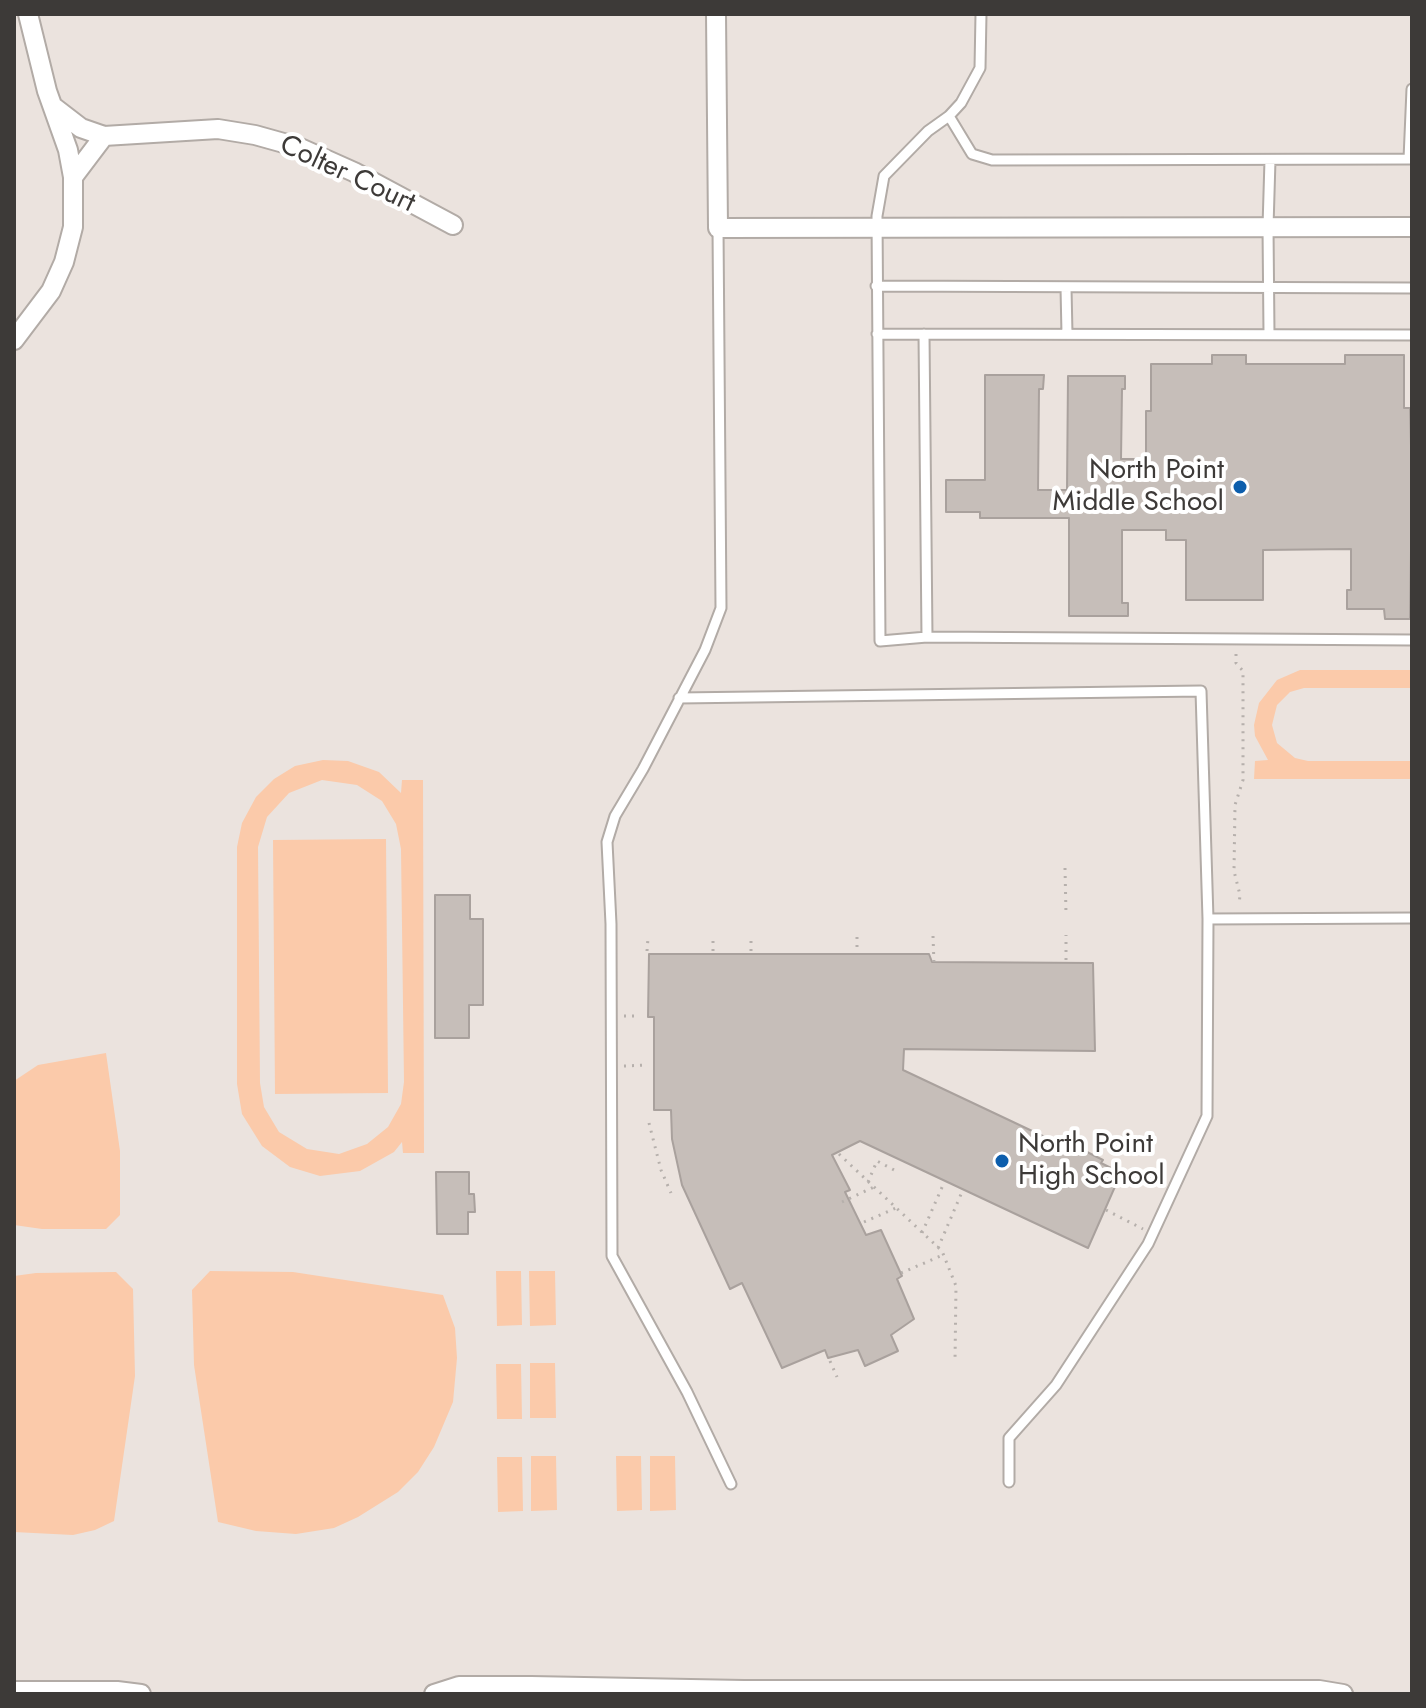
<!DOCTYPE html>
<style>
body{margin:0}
#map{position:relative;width:1426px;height:1708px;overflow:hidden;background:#ebe3de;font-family:Jost,sans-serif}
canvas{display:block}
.frame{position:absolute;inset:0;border:16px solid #3d3a38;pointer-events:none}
</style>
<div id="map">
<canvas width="1426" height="1708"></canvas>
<div class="frame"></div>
</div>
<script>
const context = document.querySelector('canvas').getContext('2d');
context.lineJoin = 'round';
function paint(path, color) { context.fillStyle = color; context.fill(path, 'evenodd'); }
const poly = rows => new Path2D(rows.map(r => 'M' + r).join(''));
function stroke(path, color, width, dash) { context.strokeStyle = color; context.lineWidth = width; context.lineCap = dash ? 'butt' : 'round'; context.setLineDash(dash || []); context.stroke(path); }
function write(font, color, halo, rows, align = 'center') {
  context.font = font + ' Jost,sans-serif'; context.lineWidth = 8; context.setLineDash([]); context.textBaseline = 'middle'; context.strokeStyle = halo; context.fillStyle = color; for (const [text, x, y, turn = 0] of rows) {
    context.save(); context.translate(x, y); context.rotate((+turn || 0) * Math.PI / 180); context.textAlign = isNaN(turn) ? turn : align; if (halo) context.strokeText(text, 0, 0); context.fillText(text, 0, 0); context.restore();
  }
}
const green = poly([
 [1300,670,1412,670,1412,688,1304,688,1290,692,1277,705,1272,725,1277,743,1295,758,1308,761,1412,761,1412,779,1254,779,1255,761,1268,760,1255,736,1254,725,1259,703,1277,680],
 [323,760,348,761,379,772,401,793,402,780,423,780,424,1153,403,1153,402,1142,394,1152,360,1171,320,1176,290,1167,262,1146,242,1114,237,1084,237,847,242,823,256,797,274,779,295,766],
 [322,780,357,785,382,801,396,824,401,849,404,1082,401,1104,388,1127,367,1144,339,1154,307,1149,279,1132,264,1107,260,1083,258,847,267,817,289,793],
 [386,839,388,1093,275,1094,273,840],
 [106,1053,120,1151,120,1215,106,1229,42,1229,14,1225,14,1081,38,1065],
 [210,1271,293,1272,443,1295,455,1328,457,1358,453,1402,434,1447,418,1472,398,1492,358,1517,334,1528,296,1534,256,1531,218,1522,194,1365,192,1290],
 [496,1271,521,1271,522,1325,497,1326],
 [529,1271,555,1271,556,1325,530,1326],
 [116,1272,133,1289,135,1376,114,1521,95,1530,73,1535,14,1532,14,1276,36,1273],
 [530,1363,555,1363,556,1418,530,1418],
 [496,1364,521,1364,522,1419,497,1419],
 [531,1456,556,1456,557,1510,531,1511],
 [616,1456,641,1456,642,1510,617,1511],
 [650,1456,675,1456,676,1510,650,1511],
 [497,1457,522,1457,523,1511,498,1512]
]);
const building = poly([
 [1212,355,1246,355,1246,364,1345,364,1345,355,1404,355,1404,408,1410,408,1412,483,1410,619,1385,619,1384,609,1347,609,1347,590,1351,590,1351,549,1263,550,1263,600,1186,600,1186,540,1166,540,1166,530,1122,530,1122,603,1128,603,1128,616,1069,616,1069,518,980,518,980,512,946,512,946,480,985,480,985,375,1044,375,1043,389,1039,389,1038,490,1067,490,1068,376,1125,376,1125,389,1122,389,1121,459,1146,459,1146,411,1151,411,1151,364,1212,364,1212,355],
 [435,895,470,895,470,919,483,919,483,1005,469,1005,469,1038,435,1038,435,895],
 [649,954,929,954,932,962,1093,963,1095,1051,904,1049,903,1070,1083,1155,1085,1151,1103,1160,1101,1163,1121,1173,1088,1248,860,1141,832,1155,850,1190,845,1192,866,1235,881,1230,902,1276,897,1279,914,1319,891,1335,898,1351,865,1366,858,1350,828,1358,825,1350,782,1368,742,1283,730,1289,682,1185,672,1139,671,1110,654,1110,654,1017,648,1017,649,954],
 [436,1172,469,1172,469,1194,474,1194,475,1212,468,1212,468,1234,437,1234,436,1172]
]);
const path = poly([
 [1236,654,1236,663,1243,671,1243,780,1235,805,1234,871,1240,895,1239,905],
 [1065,868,1066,914],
 [933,936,934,964],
 [857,937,857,948],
 [647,951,648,938],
 [713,951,713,938],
 [751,951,751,938],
 [1066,960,1066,935],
 [624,1016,638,1016],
 [624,1066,648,1065],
 [649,1123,661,1170,671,1193],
 [839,1154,942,1251,956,1286,955,1361],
 [868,1182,877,1161,898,1172],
 [842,1202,874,1187],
 [1106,1210,1143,1229],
 [864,1222,896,1208],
 [922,1233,943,1185],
 [938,1248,962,1192],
 [901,1273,943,1255],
 [830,1361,837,1377]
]);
const service = poly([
 [981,14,980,68,961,103,949,116,928,131,884,176,877,216,880,641,927,637,1412,640],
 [949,116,972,154,992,160,1412,159],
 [1409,159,1412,89],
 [718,228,721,608,705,650,643,769,615,816,607,842,611,924,612,1256,687,1392,731,1484],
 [876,286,1412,288],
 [1066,288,1067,334],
 [877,334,1412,335],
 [924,334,927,637],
 [1269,334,1268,227,1270,160],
 [679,698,1201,691,1208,919],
 [1009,1482,1009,1438,1056,1385,1148,1244,1207,1116,1208,919,1412,918]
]);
const minor = poly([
 [716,14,718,228,1412,227],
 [55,108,81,128,104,136,218,129,255,135,298,147,354,172,453,225],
 [73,177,104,136],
 [14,340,51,291,64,262,73,227,73,177,68,150,47,91,28,14],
 [14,1691,117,1691,141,1694],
 [434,1694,459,1686,531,1686,744,1690,1319,1690,1343,1694]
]);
const markers = [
 [1240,487,8,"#0d5eac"],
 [1002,1161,8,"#0d5eac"]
];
const streetNames = [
 ["Colter Court",347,175,25]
];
const poiNames = [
 ["North Point",1224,471],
 ["Middle School",1224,503],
 ["North Point",1018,1145,"left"],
 ["High School",1018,1177,"left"]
];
paint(green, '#fbcaaa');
paint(building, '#c6beb9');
stroke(building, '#a9a19d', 2);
stroke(service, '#b2aba6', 13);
stroke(minor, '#b2aba6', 22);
stroke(path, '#b6b0ac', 3, [2, 6]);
stroke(service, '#fff', 9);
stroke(minor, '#fff', 18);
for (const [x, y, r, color] of markers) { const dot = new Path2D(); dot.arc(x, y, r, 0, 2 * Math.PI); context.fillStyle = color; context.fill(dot); stroke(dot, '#fff', 3); }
write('28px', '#3d3a38', '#fff', streetNames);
write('28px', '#3d3a38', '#fff', poiNames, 'right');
</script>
